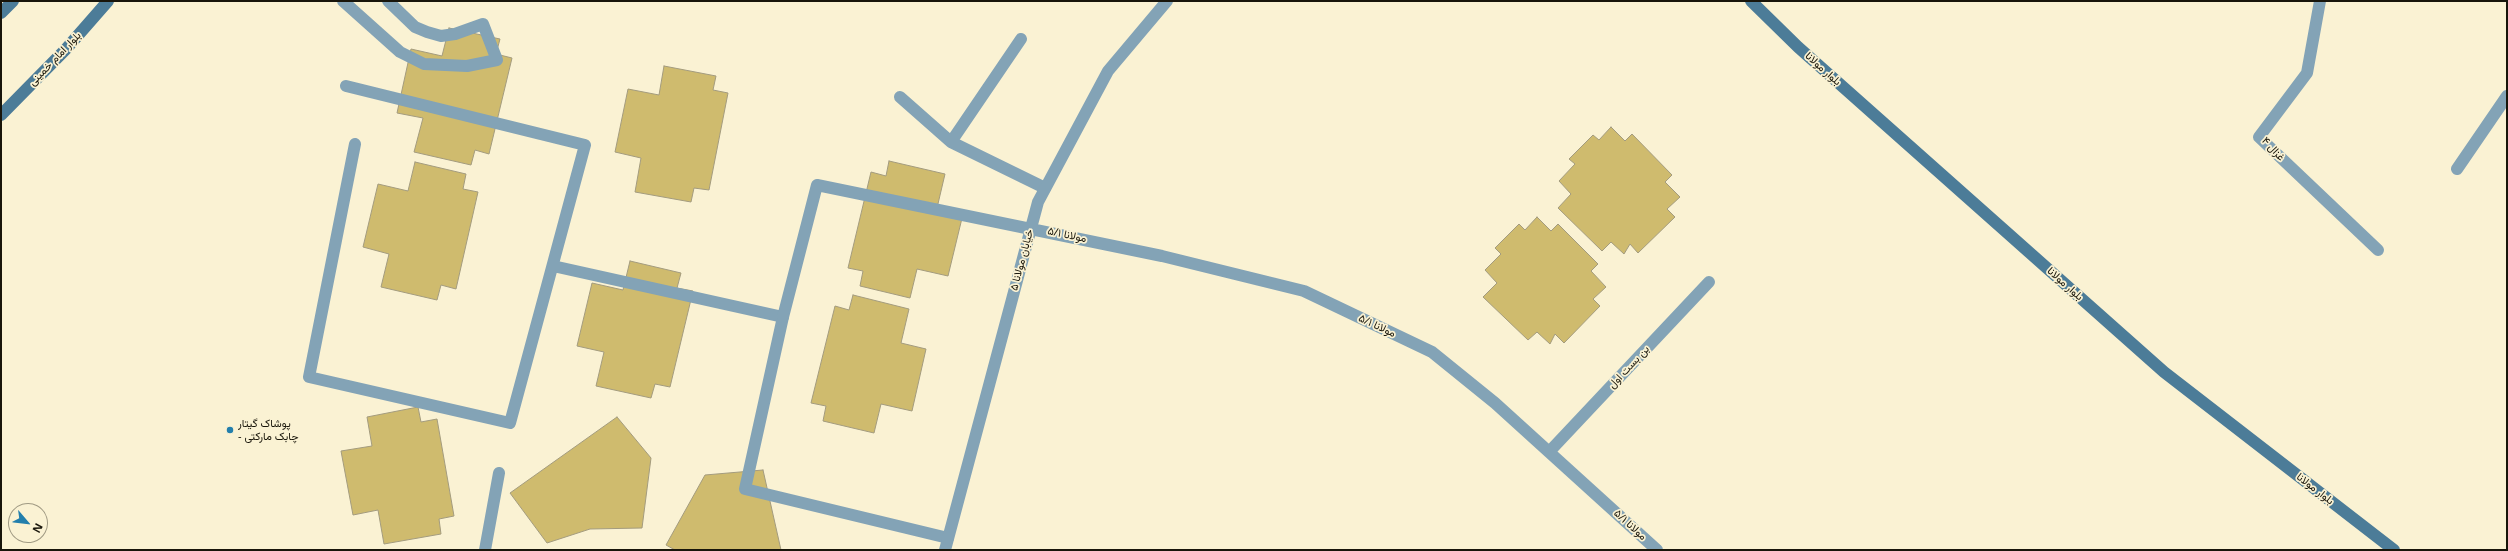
<!DOCTYPE html>
<meta charset="utf-8">
<style>
body{margin:0}
#map{position:relative;width:2508px;height:551px;overflow:hidden;background:#faf2d3;font-family:"Noto Sans",sans-serif}
canvas{display:block}
.frame{position:absolute;inset:0;border:2px solid #18150a;pointer-events:none}
.north{position:absolute;left:8px;top:503px;width:40px;height:40px;box-sizing:border-box;background:#faf2d3;border:1px solid #a09a83;border-radius:50%;rotate:118deg;font-size:11px;font-weight:700;line-height:16px;text-align:center;color:#18150a}
.north::after{content:'';display:block;margin:auto;width:14px;height:18px;background:#237fac;clip-path:polygon(50% 0,100% 100%,50% 72%,0 100%)}
</style>
<div id="map">
<canvas width="2508" height="551"></canvas>
<div class="frame"></div>
<div class="north">N</div>
</div>
<script>
const context = document.querySelector('canvas').getContext('2d');
context.lineJoin = 'round';
function paint(path, color) { context.fillStyle = color; context.fill(path, 'evenodd'); }
const poly = rows => new Path2D(rows.map(r => 'M' + r).join(''));
function stroke(path, color, width, dash) { context.strokeStyle = color; context.lineWidth = width; context.lineCap = dash ? 'butt' : 'round'; context.setLineDash(dash || []); context.stroke(path); }
function write(font, color, halo, rows, align = 'center') {
  context.font = font + ' "Noto Sans",Vazirmatn,sans-serif'; context.lineWidth = 3.5; context.setLineDash([]); context.textBaseline = 'middle'; context.strokeStyle = halo; context.fillStyle = color; for (const [text, x, y, turn = 0] of rows) {
    context.save(); context.translate(x, y); context.rotate((+turn || 0) * Math.PI / 180); context.textAlign = isNaN(turn) ? turn : align; if (halo) context.strokeText(text, 0, 0); context.fillText(text, 0, 0); context.restore();
  }
}
const building = poly([
 [449,28,500,39,496,54,512,58,489,154,475,150,471,165,414,152,423,118,397,113,411,49,442,56,449,28],
 [664,66,716,76,713,90,728,93,709,190,694,188,691,202,635,192,641,158,615,152,628,89,659,95,664,66],
 [1611,127,1625,141,1632,134,1672,175,1665,182,1680,197,1667,209,1675,217,1638,253,1630,244,1624,254,1611,242,1602,251,1558,208,1571,194,1559,181,1575,164,1569,159,1593,135,1599,140,1611,127],
 [889,161,945,174,937,208,963,214,948,276,917,269,910,298,860,286,863,271,848,268,871,172,886,176,889,161],
 [415,162,466,174,463,189,478,192,456,289,441,285,437,300,381,287,389,254,363,247,378,184,408,191,415,162],
 [1537,217,1551,231,1558,224,1598,264,1591,271,1606,287,1593,299,1600,306,1564,343,1555,334,1550,344,1537,332,1528,340,1483,297,1497,283,1485,270,1501,254,1495,248,1519,224,1525,230,1537,217],
 [630,261,681,273,677,288,693,291,670,387,655,384,651,398,596,386,604,352,577,346,592,283,623,290,630,261],
 [853,295,909,309,901,343,926,349,912,411,881,404,874,433,823,421,826,406,811,403,835,306,849,310,853,295],
 [418,407,421,422,437,419,454,516,439,519,441,534,384,544,378,510,353,515,341,451,372,446,367,417,418,407],
 [617,417,651,458,642,528,590,529,547,543,510,493,617,417],
 [763,470,781,550,675,550,666,545,705,475,763,470]
]);
const lane = poly([
 [343,1,400,52,424,64,467,66,497,60,483,24,455,34,441,36,427,32,415,27,388,1],
 [346,86,585,145,510,423,309,377,355,144],
 [900,97,951,142,1045,188],
 [951,142,1021,39],
 [553,266,783,317,745,489,948,538]
]);
const street = poly([
 [2320,1,2307,73,2259,137,2378,250],
 [2457,169,2507,96],
 [783,317,817,185,1162,256,1304,291,1432,352,1495,403,1657,550],
 [1549,452,1709,282],
 [485,550,499,473],
 [945,550,1038,202,1108,71,1167,1]
]);
const secondary = poly([
 [1751,1,1798,47,2164,372,2394,550],
 [1,13,13,1],
 [1,115,66,49,108,1]
]);
const markers = [
 [230,430,4,"#237fac"]
];
const streetNames = [
 ["بلوار امام خمینی",55,59,-46],
 ["بلوار مولانا",1823,69,42],
 ["غزال ۴",2273,149,47],
 ["مولانا ۵/۱",1067,235,12],
 ["خیابان مولانا ۵",1022,260,-75],
 ["بلوار مولانا",2065,284,42],
 ["مولانا ۵/۱",1377,326,25],
 ["بن بست اول",1629,367,-47],
 ["بلوار مولانا",2315,489,38],
 ["مولانا ۵/۱",1630,525,42]
];
const poiNames = [
 ["پوشاک گیتار",238,424],
 ["- چابک مارکتی",238,437]
];
paint(building, '#cfbb6e');
stroke(building, '#a39b7e', 1);
stroke(lane, '#83a3b6', 12);
stroke(street, '#83a3b6', 12);
stroke(secondary, '#4c7c98', 12);
for (const [x, y, r, color] of markers) { const dot = new Path2D(); dot.arc(x, y, r, 0, 2 * Math.PI); context.fillStyle = color; context.fill(dot); stroke(dot, '#faf2d3', 1.5); }
write('11px', '#18150a', '#faf2d3', streetNames);
write('11px', '#18150a', '#faf2d3', poiNames, 'left');
</script>
